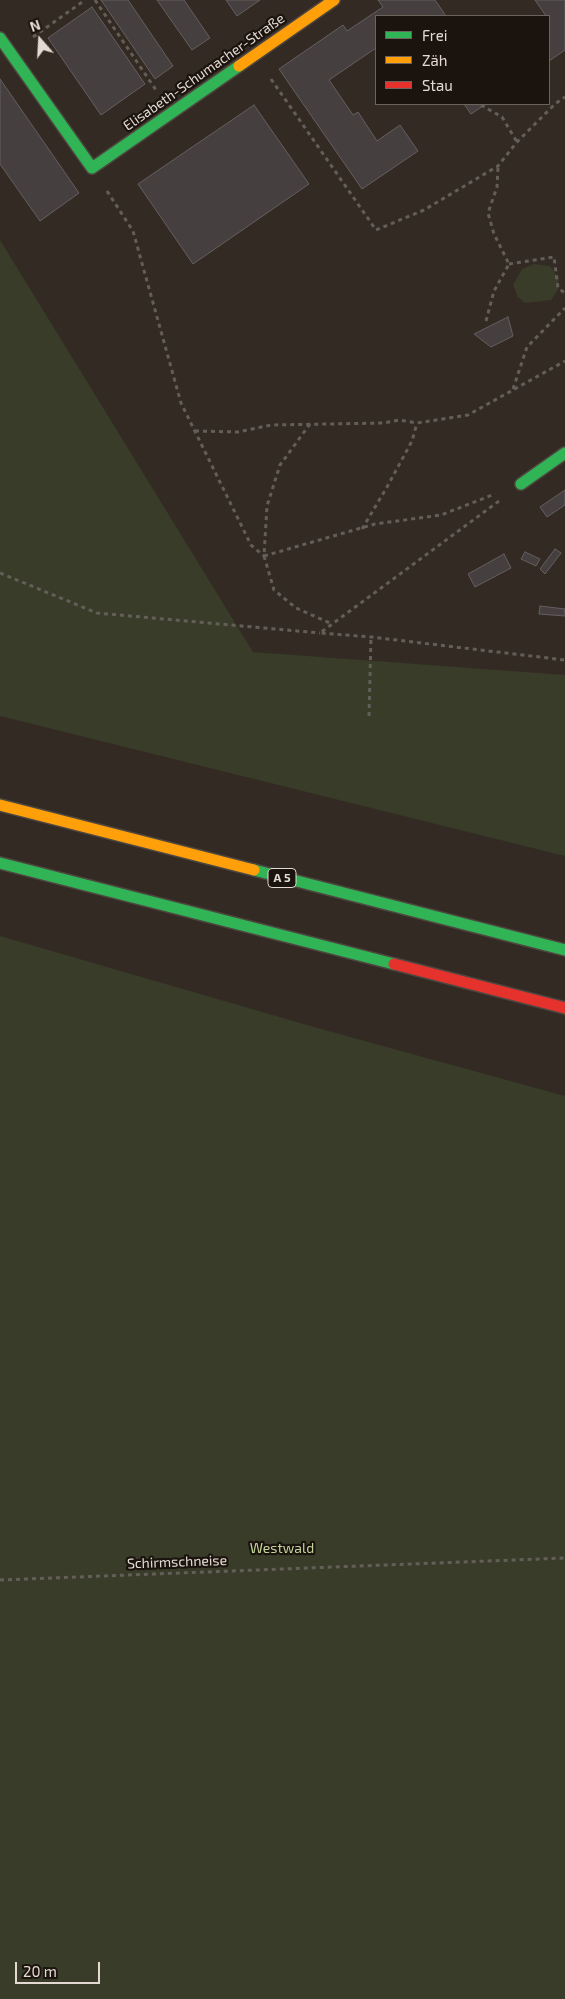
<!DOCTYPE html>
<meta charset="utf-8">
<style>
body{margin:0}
#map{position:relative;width:565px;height:1999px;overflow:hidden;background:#332a23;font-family:"Exo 2",sans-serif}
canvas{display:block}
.legend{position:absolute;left:375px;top:15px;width:175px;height:90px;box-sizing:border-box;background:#1b140e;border:1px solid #6c635c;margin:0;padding:6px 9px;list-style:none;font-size:15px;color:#e5dad2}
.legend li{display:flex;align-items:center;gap:10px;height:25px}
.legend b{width:25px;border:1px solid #6c635c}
.north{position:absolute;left:15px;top:15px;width:50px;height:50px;-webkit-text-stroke:4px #1b140e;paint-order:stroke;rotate:341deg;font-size:14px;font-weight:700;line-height:20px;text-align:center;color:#e5dad2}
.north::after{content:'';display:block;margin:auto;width:18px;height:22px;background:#e5dad2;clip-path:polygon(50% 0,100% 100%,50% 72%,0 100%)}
.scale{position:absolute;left:15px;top:1962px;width:85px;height:22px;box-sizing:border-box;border:2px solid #e5dad2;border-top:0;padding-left:6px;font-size:15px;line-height:18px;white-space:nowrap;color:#e5dad2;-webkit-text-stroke:4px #1b140e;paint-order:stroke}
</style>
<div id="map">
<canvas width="565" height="1999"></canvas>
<ul class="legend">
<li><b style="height:6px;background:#30b455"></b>Frei</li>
<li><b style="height:6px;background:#ff9f0a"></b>Zäh</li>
<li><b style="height:6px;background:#e5322d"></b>Stau</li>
</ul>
<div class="north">N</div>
<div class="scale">20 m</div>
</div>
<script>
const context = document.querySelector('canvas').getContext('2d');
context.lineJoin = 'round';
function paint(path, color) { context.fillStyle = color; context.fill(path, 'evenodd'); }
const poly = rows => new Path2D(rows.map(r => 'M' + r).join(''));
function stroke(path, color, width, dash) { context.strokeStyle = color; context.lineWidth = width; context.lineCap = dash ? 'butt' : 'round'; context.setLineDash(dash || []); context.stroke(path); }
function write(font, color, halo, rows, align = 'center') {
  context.font = font + ' "Exo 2",sans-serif'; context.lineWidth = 4.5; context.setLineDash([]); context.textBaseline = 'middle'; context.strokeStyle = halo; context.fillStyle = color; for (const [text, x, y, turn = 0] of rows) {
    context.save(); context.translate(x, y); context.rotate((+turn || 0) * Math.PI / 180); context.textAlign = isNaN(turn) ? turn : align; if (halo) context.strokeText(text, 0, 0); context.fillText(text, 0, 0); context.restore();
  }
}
const green = poly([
 [0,240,253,652,565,675,565,856,0,716],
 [534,264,550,266,559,279,558,290,551,300,525,303,518,297,513,285,522,269],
 [0,936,321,1029,565,1096,565,1999,0,1999]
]);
const building = poly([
 [101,0,128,0,173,66,155,79,101,0],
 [157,0,184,0,210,38,192,50,157,0],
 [226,0,260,0,237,16,226,0],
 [378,0,435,0,446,16,376,16,376,48,329,80,353,115,358,112,377,141,400,125,418,151,362,189,279,69,343,25,347,31,383,7,378,0],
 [535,0,565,0,565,50,549,61,549,16,546,16,535,0],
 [92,7,145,84,101,115,48,38,92,7],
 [0,79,79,193,40,221,0,164,0,79],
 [464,104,486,104,471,114,464,104],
 [254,105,309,184,193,264,138,184,254,105],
 [508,317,513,336,491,347,474,334,508,317],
 [565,490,565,505,547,517,540,507,565,490],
 [555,549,561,553,545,574,540,569,555,549],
 [525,552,540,559,536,566,521,559,525,552],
 [504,554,511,568,475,587,468,574,504,554],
 [540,606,565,609,565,616,539,614,540,606]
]);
const path = poly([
 [95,0,156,90],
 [33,37,85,0],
 [271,79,376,230,424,210,498,166,517,142,555,104,565,97],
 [481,105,502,117,517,142],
 [107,191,133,231,181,403,251,545,264,556],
 [509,264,554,257,558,288,565,293],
 [486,321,494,291,509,264,494,234,488,213,497,187,498,167],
 [513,389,527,347,565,308],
 [310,424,280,465,267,506,264,556,274,590,296,608,332,624],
 [195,431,238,432,271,425,384,423,399,420,417,423,468,415,565,361],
 [499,501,320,633,371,637,565,660],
 [362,529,387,487,412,441,417,423],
 [264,556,375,524,441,515,495,494],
 [0,573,97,613,320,633],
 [369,716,371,637],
 [0,1580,565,1558]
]);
const fast = poly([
 [0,38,92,168,239,66],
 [521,484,565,453],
 [0,863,394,964],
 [254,870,565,950]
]);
const slow = poly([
 [239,66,334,0],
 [0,805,254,870]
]);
const jam = poly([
 [394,964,565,1008]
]);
const shields = [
 [282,878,28]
];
const shieldNames = [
 ["A 5",282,878]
];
const streetNames = [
 ["Elisabeth-Schumacher-Straße",204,72,-35],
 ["Schirmschneise",177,1562,-2]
];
const parkNames = [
 ["Westwald",282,1548]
];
paint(green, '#383c29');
paint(building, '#453f3f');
stroke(building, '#665f60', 1);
stroke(fast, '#4e4740', 14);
stroke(slow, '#4e4740', 14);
stroke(jam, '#4e4740', 14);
stroke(path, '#645e59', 3, [4, 4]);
stroke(fast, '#30b455', 11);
stroke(slow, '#ff9f0a', 11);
stroke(jam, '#e5322d', 11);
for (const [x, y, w] of shields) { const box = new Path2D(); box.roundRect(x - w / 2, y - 9.5, w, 19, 4); context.fillStyle = '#1b140e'; context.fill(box); stroke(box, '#e5dad2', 1); }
write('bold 12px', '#e5dad2', null, shieldNames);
write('14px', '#e5dad2', '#1b140e', streetNames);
write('14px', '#c4d59b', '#1b140e', parkNames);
</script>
